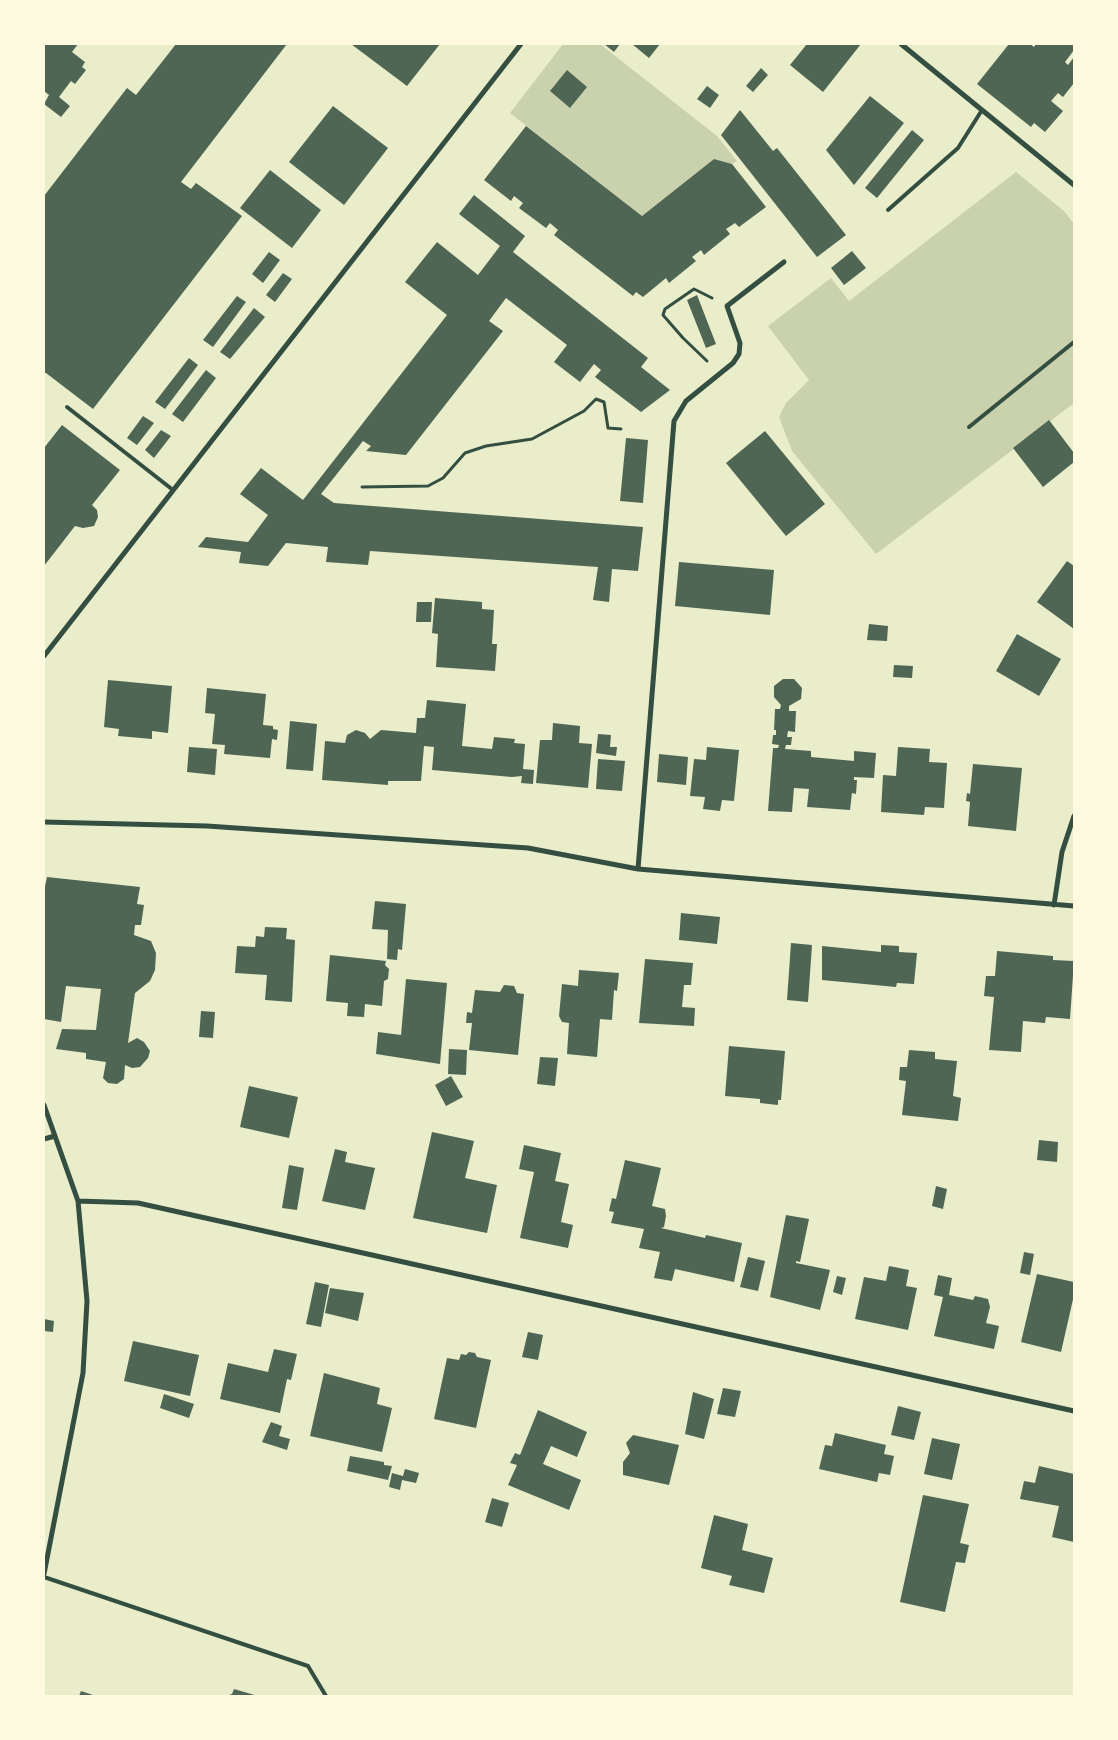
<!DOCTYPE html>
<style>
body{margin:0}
#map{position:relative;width:1118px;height:1740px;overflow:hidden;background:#e9edc9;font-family:Jost,sans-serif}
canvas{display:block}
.frame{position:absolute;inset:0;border:45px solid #fefae0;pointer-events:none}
</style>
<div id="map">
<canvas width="1118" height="1740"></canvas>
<div class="frame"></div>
</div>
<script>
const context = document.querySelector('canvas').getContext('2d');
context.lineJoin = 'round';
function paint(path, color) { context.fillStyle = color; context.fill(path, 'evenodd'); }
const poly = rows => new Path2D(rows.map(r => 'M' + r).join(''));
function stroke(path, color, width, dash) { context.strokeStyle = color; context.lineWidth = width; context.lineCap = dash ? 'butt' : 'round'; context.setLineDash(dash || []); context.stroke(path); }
const green = poly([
 [563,44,600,44,717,136,737,161,732,164,714,159,642,216,510,113],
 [1016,172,1064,211,1074,224,1074,403,876,554,792,451,779,417,786,403,809,380,768,326,831,278,849,301]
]);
const building = poly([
 [44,44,78,44,72,52,85,62,82,67,86,70,75,84,71,81,59,97,70,106,61,117,44,104,49,95,44,91],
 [176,44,287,44,181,182,191,189,196,183,242,216,93,409,46,373,44,373,44,196,127,88,136,95],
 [351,44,440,44,407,86],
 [604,44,620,44,614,52],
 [632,44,660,44,649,58],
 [807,44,861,44,823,92,790,65],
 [1009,44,1030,44,1034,47,1036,44,1074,44,1074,50,1065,62,1068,65,1074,57,1074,83,1063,97,1058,93,1051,101,1063,111,1045,132,1034,123,1031,127,977,84],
 [761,68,768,75,753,92,746,86],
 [567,70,587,87,570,108,550,91],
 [707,86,719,95,710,108,697,99],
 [870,96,904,123,854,185,826,150],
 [333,106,388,148,344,205,289,162],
 [740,110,773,151,777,148,846,235,817,257,721,135],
 [526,126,642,216,714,159,732,164,766,207,739,227,735,223,726,229,730,234,704,255,701,250,692,257,696,261,669,283,666,278,643,297,636,292,633,296,554,235,558,230,550,223,546,228,519,208,523,203,514,196,511,201,484,180],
 [912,130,924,140,877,198,865,188],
 [270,170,321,210,292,248,240,208],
 [474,195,525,236,513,252,648,358,641,367,670,390,641,412,595,377,601,370,594,364,580,382,554,362,567,345,506,298,489,321,503,331,406,455,366,451,371,446,363,441,321,494,334,503,643,527,638,571,612,569,609,602,593,600,598,567,370,551,368,565,326,562,328,547,286,543,268,566,239,563,241,552,198,547,206,537,248,542,268,515,240,494,261,468,303,500,447,315,405,282,437,242,478,275,500,246,459,214],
 [852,251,866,268,844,285,831,268],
 [269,252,280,260,263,283,252,274],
 [283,273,292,279,275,302,266,295],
 [697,295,716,344,706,348,687,300],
 [237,296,246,302,213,347,203,340],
 [254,308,265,317,230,359,220,352],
 [189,358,198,365,165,409,155,402],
 [206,370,216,378,183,422,172,414],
 [143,416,154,423,137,445,127,438],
 [1049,420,1074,453,1074,462,1043,487,1013,448],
 [62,425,120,470,92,505,97,510,98,517,94,526,83,528,75,526,44,566,44,448],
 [161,430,171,436,154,458,145,450],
 [765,431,825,504,786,536,726,463],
 [626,438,648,440,643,503,620,501],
 [1067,561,1074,566,1074,629,1037,602],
 [679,562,774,570,770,615,675,606],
 [435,598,482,602,482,609,494,610,492,644,497,644,495,671,436,667,438,634,432,633],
 [417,602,432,602,431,622,416,622],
 [869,624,888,626,887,641,867,640],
 [1017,634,1061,659,1039,696,996,671],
 [894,665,913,666,912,678,893,677],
 [783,679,794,679,802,688,801,699,789,706,789,711,796,711,795,732,788,731,787,737,792,737,791,745,786,745,785,749,811,751,811,757,854,761,854,751,876,753,874,778,854,777,854,780,857,780,856,794,852,793,850,810,807,807,809,789,794,788,792,812,768,811,773,748,778,748,779,745,772,744,773,735,776,735,776,730,774,730,775,709,780,709,781,705,774,697,774,686],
 [108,680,172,686,168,733,152,731,152,739,118,736,119,729,104,727],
 [207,688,266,694,263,725,273,726,273,729,278,730,277,740,272,739,270,758,224,754,225,745,212,744,215,714,205,713],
 [427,700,466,704,462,746,492,749,494,737,515,739,514,743,525,744,523,769,534,770,533,784,521,783,522,776,512,777,432,770,434,747,424,746,421,781,388,781,388,785,322,780,325,741,345,743,347,735,356,730,365,733,370,739,381,730,416,733,417,718,425,718],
 [290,721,317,724,313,771,286,769],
 [553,723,580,726,579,743,592,744,588,788,536,783,540,740,552,740],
 [598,734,611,735,610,747,617,747,616,756,596,753],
 [189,747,217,749,215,775,187,772],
 [707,747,739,750,734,801,722,800,720,811,703,809,705,797,690,796,694,759,706,760],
 [898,747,930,749,929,762,947,763,944,808,925,807,924,815,881,812,883,775,896,776],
 [659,754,688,757,686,785,657,782],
 [598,759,625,761,622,791,596,789],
 [973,764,1022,768,1016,831,968,826,970,802,966,801,967,793,970,794],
 [47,877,140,887,137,904,144,905,141,925,135,925,134,935,151,941,156,953,155,970,150,981,135,993,128,1043,137,1038,144,1042,150,1051,148,1058,140,1067,132,1068,125,1065,124,1079,117,1084,108,1083,103,1078,106,1062,86,1059,86,1053,56,1049,62,1029,96,1030,101,989,66,986,61,1022,44,1019,44,891],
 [375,901,406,904,402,950,398,949,397,960,387,959,388,930,372,929],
 [681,913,720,917,717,944,679,940],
 [265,927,287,928,286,939,295,940,292,1002,265,1000,267,975,235,973,237,946,255,947,256,936,264,937],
 [791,943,812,945,808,1002,787,1000],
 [881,945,899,946,899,952,917,953,914,984,897,983,896,987,822,980,822,946,881,952],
 [997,951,1053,956,1053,960,1074,961,1070,1019,1046,1017,1045,1023,1023,1021,1021,1052,989,1050,994,997,984,996,986,976,995,976],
 [330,955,386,961,385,965,389,969,388,979,384,981,382,1006,365,1004,364,1017,347,1016,348,1003,326,1001],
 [645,959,693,963,691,985,684,985,682,1007,695,1008,694,1026,639,1023],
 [579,970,619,973,617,991,614,990,612,1020,600,1019,597,1057,567,1054,569,1023,562,1022,559,1016,562,984,578,986],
 [406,979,447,983,440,1064,376,1054,378,1032,401,1035],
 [504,985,514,986,517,993,524,994,518,1055,469,1050,472,1023,466,1023,467,1012,472,1013,475,990,500,992],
 [201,1011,215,1012,213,1038,199,1037],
 [729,1046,785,1051,781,1100,778,1100,778,1105,760,1103,760,1099,725,1096],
 [449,1049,467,1050,466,1075,448,1074],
 [909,1050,935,1052,935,1059,957,1061,953,1096,961,1098,958,1121,902,1115,906,1081,899,1080,900,1067,907,1067],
 [540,1057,558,1058,555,1086,537,1084],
 [451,1076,463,1097,446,1106,435,1085],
 [249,1086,298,1097,289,1138,240,1127],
 [432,1132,474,1141,465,1178,497,1185,487,1233,413,1218],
 [1039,1140,1058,1142,1057,1162,1037,1160],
 [524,1145,561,1153,555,1181,569,1184,561,1222,573,1225,568,1248,520,1238,534,1172,519,1169],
 [335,1149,347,1152,345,1162,375,1168,365,1210,322,1201],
 [625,1160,661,1168,652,1206,665,1209,666,1216,664,1227,661,1228,705,1238,706,1235,742,1243,734,1282,675,1269,672,1281,654,1278,660,1252,639,1248,644,1229,611,1223,614,1212,609,1211,612,1198,616,1199],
 [289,1165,304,1168,297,1210,282,1208],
 [936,1186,947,1189,943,1209,932,1206],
 [786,1215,809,1219,800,1262,796,1261,796,1263,830,1270,820,1310,770,1297],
 [1024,1252,1034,1254,1030,1275,1020,1273],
 [748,1257,765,1261,758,1291,740,1287],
 [889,1266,909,1270,906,1286,917,1288,908,1330,855,1319,864,1277,886,1281],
 [1037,1274,1074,1282,1074,1295,1061,1352,1021,1342],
 [938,1275,952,1278,949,1295,973,1300,975,1296,988,1299,990,1307,986,1323,999,1326,994,1349,934,1336,943,1297,934,1295],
 [837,1276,846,1278,842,1295,833,1292],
 [315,1282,329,1285,321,1327,306,1324],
 [330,1288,364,1293,358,1321,325,1313],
 [44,1319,54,1321,53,1332,44,1331],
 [528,1332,543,1335,538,1360,522,1357],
 [133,1341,199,1355,190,1396,124,1381],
 [274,1349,297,1354,291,1380,287,1379,280,1413,220,1399,228,1363,268,1372],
 [469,1352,475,1353,477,1357,491,1360,476,1428,434,1419,447,1358,459,1360,461,1354,466,1355],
 [324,1373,380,1388,377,1404,392,1408,382,1452,310,1436],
 [723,1388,741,1391,735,1417,717,1414],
 [693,1392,714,1399,704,1439,685,1434],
 [164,1394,194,1404,189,1418,160,1408],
 [898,1406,921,1412,914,1440,891,1435],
 [538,1410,587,1432,577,1457,551,1446,543,1464,581,1480,569,1510,508,1485,517,1465,510,1463,515,1453,520,1455],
 [271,1422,282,1426,279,1436,290,1439,287,1450,262,1442],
 [835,1433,886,1445,884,1454,894,1456,890,1475,879,1473,877,1482,819,1469,825,1445,832,1446],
 [633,1435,679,1445,669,1485,623,1475,623,1462,630,1453,626,1443],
 [932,1438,960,1444,952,1480,924,1474],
 [350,1456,384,1462,384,1465,392,1466,388,1480,347,1471],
 [1039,1466,1074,1474,1074,1542,1052,1537,1059,1506,1020,1499,1024,1481,1035,1483],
 [405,1469,419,1473,416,1483,402,1480,400,1490,389,1487,392,1473,403,1476],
 [923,1495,969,1504,960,1543,969,1545,965,1563,956,1562,945,1612,900,1602],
 [492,1498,509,1503,502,1527,485,1522],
 [714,1515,748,1524,742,1550,773,1558,764,1593,729,1585,732,1576,701,1568],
 [234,1689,258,1696,226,1696,232,1694],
 [81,1691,96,1696,79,1696]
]);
const path = poly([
 [707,361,683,338,663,315,665,309,694,289,712,298],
 [362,487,428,486,443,478,465,453,486,446,532,439,584,411,596,399,604,402,608,428,621,429]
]);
const service = poly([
 [888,210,958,148,982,110],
 [67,407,173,490],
 [969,427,1074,342],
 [44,1577,308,1666,326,1696]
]);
const minor = poly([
 [901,44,1074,185],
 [44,656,521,44],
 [44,822,207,826,528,848,638,869,1074,906],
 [638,869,674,421,686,401,733,363,739,354,740,343,727,306,784,262],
 [1054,905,1062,852,1074,816],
 [44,1105,78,1201,87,1301,83,1373,44,1574],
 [44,1139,55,1136],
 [78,1201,138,1203,1074,1411]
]);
paint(green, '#cad2ad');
paint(building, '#4f6655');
stroke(path, '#344e41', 3);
stroke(service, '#344e41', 4);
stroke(minor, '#344e41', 5);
</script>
